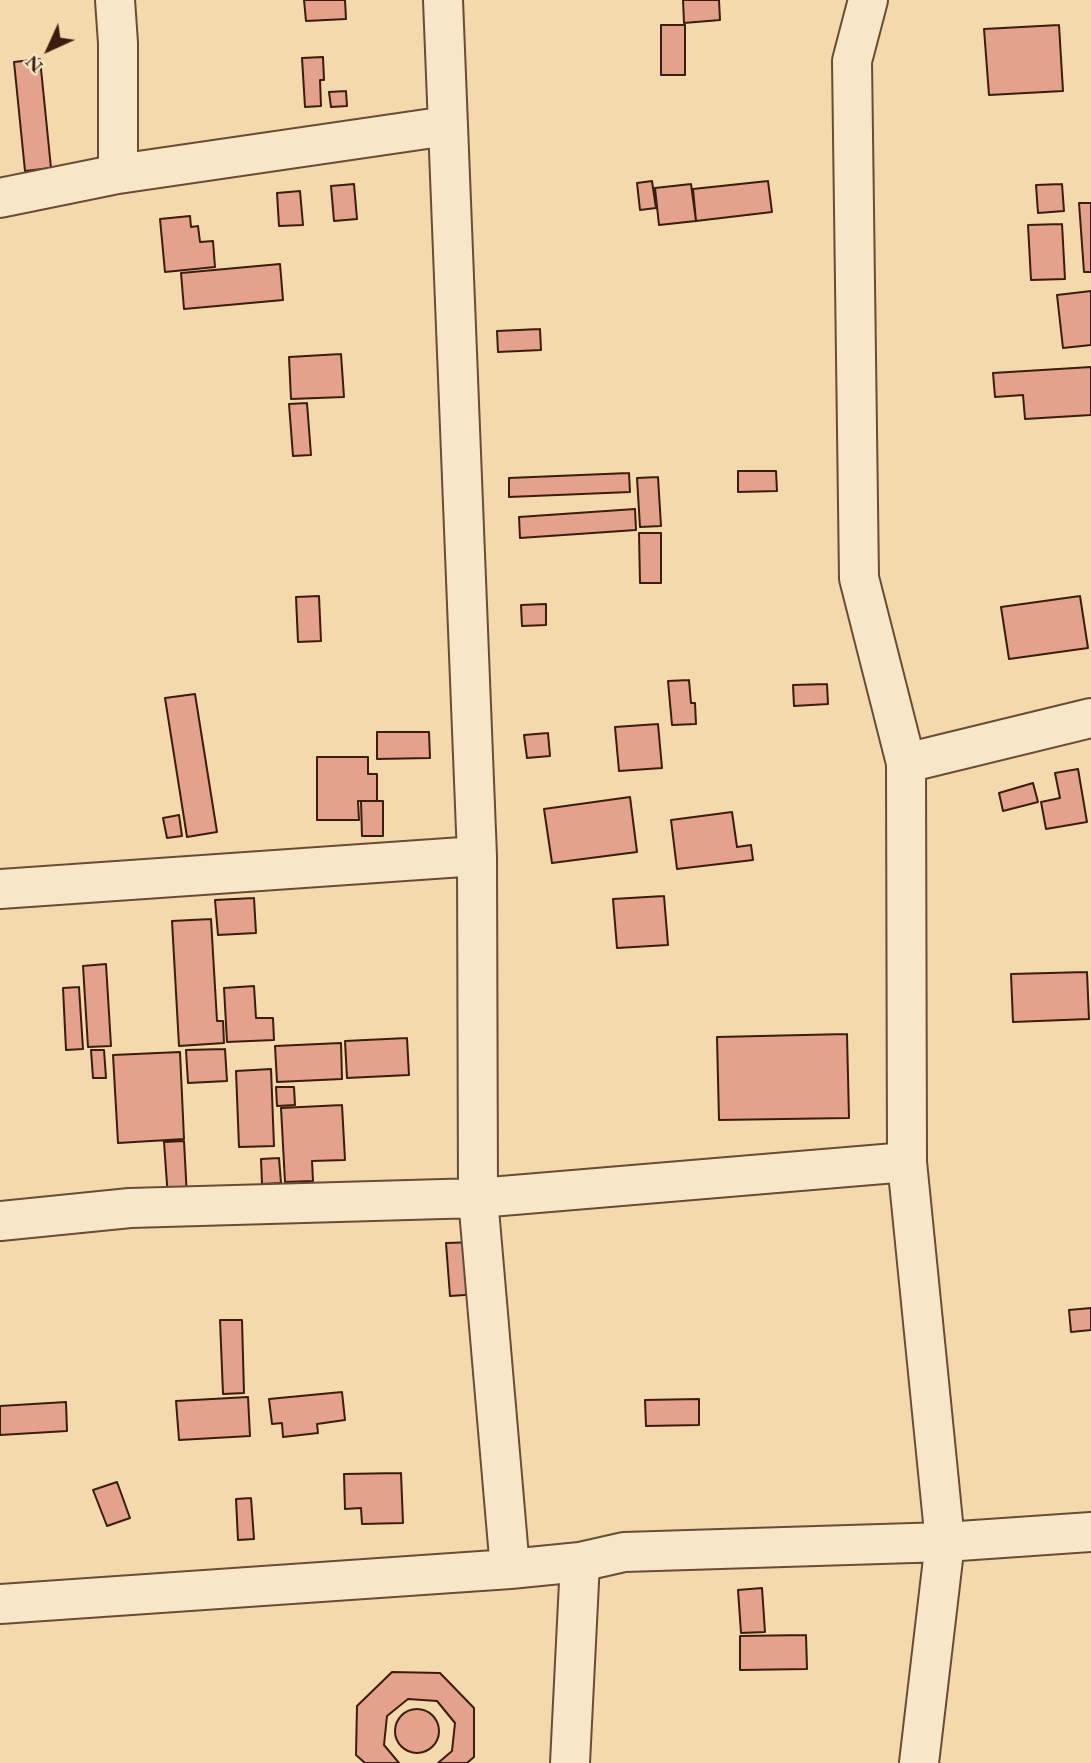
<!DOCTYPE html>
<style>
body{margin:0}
#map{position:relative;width:1091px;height:1763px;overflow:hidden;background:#f4d9ac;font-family:"EB Garamond",serif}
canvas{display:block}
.north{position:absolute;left:14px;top:14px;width:70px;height:70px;-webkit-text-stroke:5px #f8e6c9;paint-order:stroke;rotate:225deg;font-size:19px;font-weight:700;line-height:28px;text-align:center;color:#3a1d0d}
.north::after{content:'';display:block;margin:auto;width:24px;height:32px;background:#3a1d0d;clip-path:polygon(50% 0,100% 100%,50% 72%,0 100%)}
</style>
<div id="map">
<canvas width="1091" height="1763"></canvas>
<div class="north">N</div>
</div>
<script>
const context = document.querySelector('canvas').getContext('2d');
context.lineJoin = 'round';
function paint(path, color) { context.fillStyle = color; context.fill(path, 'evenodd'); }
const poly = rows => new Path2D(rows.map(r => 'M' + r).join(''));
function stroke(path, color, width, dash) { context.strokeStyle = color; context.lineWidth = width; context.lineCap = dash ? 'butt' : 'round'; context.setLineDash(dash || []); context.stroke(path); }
const building = poly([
 [304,0,345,0,346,19,306,21,304,0],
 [683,0,719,0,720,20,684,23,683,0],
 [661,25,685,25,685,75,661,75,661,25],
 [1059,25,1063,91,989,95,984,29,1059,25],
 [323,57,324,80,320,80,321,106,305,107,302,58,323,57],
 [40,59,51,168,25,171,14,62,40,59],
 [346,91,347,106,331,107,329,92,346,91],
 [652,181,656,208,640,210,637,183,652,181],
 [768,181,772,212,696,221,693,189,768,181],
 [354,184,357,219,334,221,331,186,354,184],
 [691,184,696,221,659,225,655,188,691,184],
 [1062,184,1064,211,1038,213,1036,185,1062,184],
 [300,191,303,225,279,226,277,193,300,191],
 [1079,203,1091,203,1091,272,1084,272,1079,203],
 [190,216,191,227,198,226,200,242,213,241,215,267,165,272,160,219,190,216],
 [1062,224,1065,279,1031,280,1028,225,1062,224],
 [280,264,283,300,184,309,181,273,280,264],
 [1091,291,1091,345,1063,348,1057,295,1091,291],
 [540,329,541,350,498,352,497,331,540,329],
 [341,354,344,397,291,399,289,357,341,354],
 [1091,367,1091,415,1025,419,1023,395,995,397,993,373,1091,367],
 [307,403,311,455,293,456,289,404,307,403],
 [738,471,776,471,777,491,738,492,738,471],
 [629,473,630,492,509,497,509,478,629,473],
 [658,477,661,526,640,527,637,478,658,477],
 [635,509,636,530,520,538,519,517,635,509],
 [639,533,661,533,661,583,640,583,639,533],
 [319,596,321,641,298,642,296,597,319,596],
 [1080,596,1088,648,1009,659,1001,607,1080,596],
 [546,604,546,625,522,626,521,605,546,604],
 [689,680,691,703,695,703,696,724,672,725,668,681,689,680],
 [827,684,828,704,794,706,793,685,827,684],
 [195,694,217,832,187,837,165,698,195,694],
 [658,724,662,768,619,771,615,727,658,724],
 [377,732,429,732,430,758,377,759,377,732],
 [548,733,550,756,527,758,524,735,548,733],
 [317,757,368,757,368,774,377,774,377,801,358,801,359,820,317,820,317,757],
 [1078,769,1087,822,1046,829,1041,802,1060,798,1055,773,1078,769],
 [1033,783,1038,802,1003,811,999,793,1033,783],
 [630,797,637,852,552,863,544,809,630,797],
 [361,801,383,801,383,836,362,836,361,801],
 [732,812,737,847,751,845,753,860,677,869,671,820,732,812],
 [179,815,182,836,167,838,163,818,179,815],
 [664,896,668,945,617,948,613,899,664,896],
 [254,898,256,933,218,935,215,900,254,898],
 [211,919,217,1021,223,1021,224,1043,179,1046,172,921,211,919],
 [106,964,111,1046,88,1047,83,966,106,964],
 [1087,972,1089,1019,1013,1022,1011,974,1087,972],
 [254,986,256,1018,273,1018,274,1040,227,1042,224,988,254,986],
 [79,987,83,1049,66,1050,63,988,79,987],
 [847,1034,849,1118,719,1120,717,1037,847,1034],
 [407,1038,409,1075,347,1078,345,1041,407,1038],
 [341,1043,342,1079,277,1082,275,1046,341,1043],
 [225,1049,227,1081,188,1083,186,1050,225,1049],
 [91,1050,104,1050,106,1078,93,1078,91,1050],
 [180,1052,184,1139,118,1143,113,1055,180,1052],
 [271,1069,274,1146,239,1147,236,1071,271,1069],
 [276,1087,294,1087,295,1105,277,1106,276,1087],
 [342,1105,345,1160,312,1161,313,1181,285,1182,281,1108,342,1105],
 [184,1141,187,1197,168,1198,164,1142,184,1141],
 [279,1158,281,1183,262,1184,261,1159,279,1158],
 [477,1242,480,1294,450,1296,446,1243,477,1242],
 [1091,1308,1091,1330,1071,1332,1069,1310,1091,1308],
 [220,1320,242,1320,244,1393,223,1394,220,1320],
 [342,1392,345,1420,317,1424,318,1433,283,1437,282,1423,272,1424,269,1399,342,1392],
 [248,1397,250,1436,179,1440,176,1401,248,1397],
 [699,1399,699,1425,646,1426,645,1400,699,1399],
 [66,1402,67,1431,0,1435,0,1406,66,1402],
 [401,1473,403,1523,362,1524,361,1508,345,1509,344,1474,401,1473],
 [117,1482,130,1518,107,1526,93,1490,117,1482],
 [251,1498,254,1539,238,1540,236,1499,251,1498],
 [762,1588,765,1632,741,1633,738,1590,762,1588],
 [806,1635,807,1669,740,1670,740,1636,806,1635],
 [392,1672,440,1673,474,1708,474,1757,467,1763,438,1763,452,1751,455,1723,437,1701,408,1699,387,1716,384,1745,399,1763,365,1763,356,1755,357,1706,392,1672],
 '395 1731a22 22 0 1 1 44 0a22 22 0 1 1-44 0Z'
]);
const minor = poly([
 [115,0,118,43,118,174],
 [443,0,477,856,478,1198,510,1569],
 [868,0,852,61,859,578,906,763,907,1162,945,1542,919,1763],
 [0,198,118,174,447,126],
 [906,763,1091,718],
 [0,889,477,856],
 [0,1221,130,1208,478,1198,907,1162],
 [0,1604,510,1569,580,1562,624,1552,945,1542,1091,1532],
 [570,1763,580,1562]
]);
paint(building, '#e4a18b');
stroke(building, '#3a1d0d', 2);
stroke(minor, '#684c35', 42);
stroke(minor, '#f8e6c9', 38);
</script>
